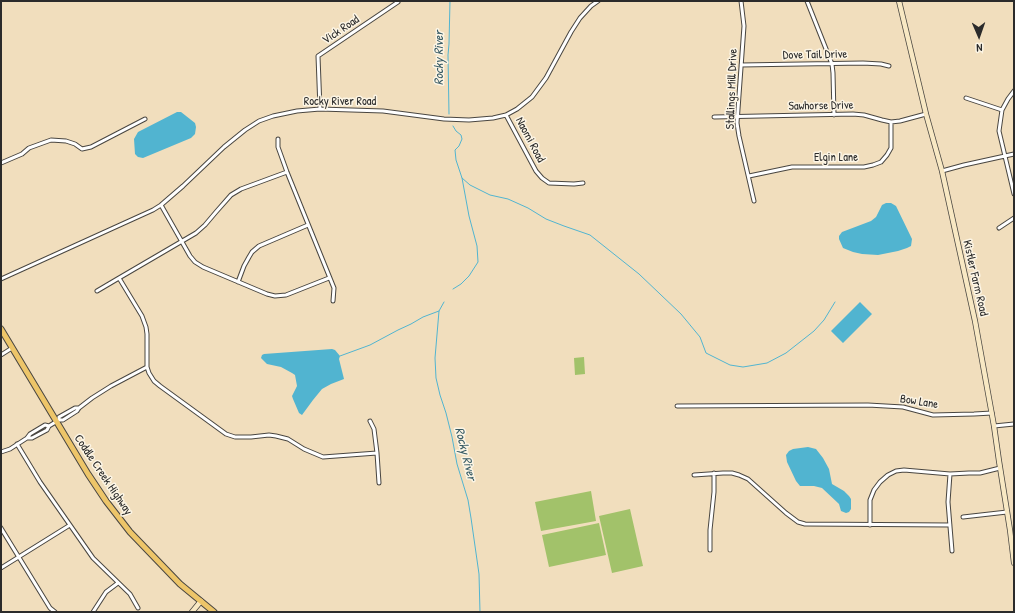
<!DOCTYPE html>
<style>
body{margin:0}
#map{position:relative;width:1015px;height:613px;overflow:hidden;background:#f1debd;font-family:"Patrick Hand",sans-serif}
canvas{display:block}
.frame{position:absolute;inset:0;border:2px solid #2b2b2b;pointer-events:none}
.north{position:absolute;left:959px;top:16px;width:40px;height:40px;-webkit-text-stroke:3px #fcf5e5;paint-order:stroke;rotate:178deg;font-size:11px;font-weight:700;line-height:16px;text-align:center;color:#2b2b2b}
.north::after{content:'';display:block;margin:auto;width:14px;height:18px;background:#2b2b2b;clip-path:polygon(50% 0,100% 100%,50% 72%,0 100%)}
</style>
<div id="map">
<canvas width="1015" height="613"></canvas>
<div class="frame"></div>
<div class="north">N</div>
</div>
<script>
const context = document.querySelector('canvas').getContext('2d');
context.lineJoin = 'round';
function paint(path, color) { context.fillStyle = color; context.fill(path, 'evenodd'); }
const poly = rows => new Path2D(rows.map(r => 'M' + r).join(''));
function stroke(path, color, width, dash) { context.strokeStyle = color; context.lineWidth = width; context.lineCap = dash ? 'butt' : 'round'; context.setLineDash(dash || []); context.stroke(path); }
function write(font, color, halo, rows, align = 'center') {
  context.font = font + ' "Patrick Hand",sans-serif'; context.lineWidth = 3; context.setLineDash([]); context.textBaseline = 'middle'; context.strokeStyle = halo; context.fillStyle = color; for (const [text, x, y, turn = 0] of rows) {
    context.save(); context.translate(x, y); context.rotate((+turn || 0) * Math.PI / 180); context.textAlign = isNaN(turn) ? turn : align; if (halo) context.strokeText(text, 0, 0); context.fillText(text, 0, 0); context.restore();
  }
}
const green = poly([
 [584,357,585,374,575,375,574,358],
 [591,491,596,521,541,531,535,502],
 [630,509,643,566,612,573,599,516],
 [599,523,606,555,549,567,542,535]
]);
const water = poly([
 [177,112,181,112,195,123,196,127,195,134,191,138,143,158,138,157,135,154,134,139,138,132],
 [886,203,891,203,896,206,912,239,911,246,907,248,898,251,878,255,862,254,853,252,843,248,839,239,839,236,842,232,871,221,876,217,882,205],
 [860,302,872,314,843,343,831,331],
 [332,349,335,350,340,356,339,359,344,379,331,384,322,389,313,400,302,415,299,413,293,399,292,396,297,386,295,375,292,373,281,367,267,364,261,358,262,355,264,354],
 [808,447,816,449,823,458,829,469,832,484,844,491,849,496,851,499,851,509,849,512,846,513,841,511,839,504,822,488,814,486,800,486,796,481,787,462,786,455,789,451,793,449]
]);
const stream = poly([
 [449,114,448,55,449,44,450,1],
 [462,178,470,185,490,195,508,199,528,208,546,219,564,226,590,235,639,274,681,314,700,337,706,353,730,365,743,367,767,363,786,353,814,331,824,320,835,302],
 [453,289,461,284,469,276,478,262,477,246,469,216,462,178,456,160,455,150,459,146,462,139,461,135,456,131,453,126],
 [444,302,439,311,435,358,436,378,440,395,446,413,452,437,457,464,468,500,471,518,479,574,480,612],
 [340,356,370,345,398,330,411,324,423,317,439,311]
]);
const street = poly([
 [741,1,744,26,737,123,739,136,754,201],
 [807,1,832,64,833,73,834,115],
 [741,65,863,63,881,64,889,66],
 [1014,91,1008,99,1002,110,999,131,1014,194],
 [966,98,1002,110],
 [320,109,318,56,398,2],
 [506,115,536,171,542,178,549,183,574,184,583,183],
 [714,117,853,114,864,115,882,120,891,122,900,121,926,114],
 [278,139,278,147,287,172,334,288,333,301],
 [1,163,22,154,29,148,51,140,66,141,75,144,82,149,91,147,145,119],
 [942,171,964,165,1014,154],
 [749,176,792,167,864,167,873,165,881,162,887,155,891,148,891,122],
 [161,205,190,256,195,262,203,267,267,294,275,296,286,295,329,278],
 [999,228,1014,218],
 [1,279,153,210,161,205,183,186,224,147,245,130,259,121,273,116,297,111,320,109,383,111,444,119,469,120,493,118,506,115,517,109,532,97,546,78,571,32,580,18,591,6,598,1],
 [238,282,244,266,249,257,252,252,259,246,308,225],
 [97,291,119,278],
 [1,355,12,348],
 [147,367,147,334,146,327,142,316,119,278,196,233,205,225,216,212,231,195,241,189,287,172],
 [677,406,868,405,903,407,933,415,974,414,992,413],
 [79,408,92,398,111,386,147,367,149,373,154,381,160,386,226,434,235,437,251,437,269,435,276,436,288,439,304,449,323,457,377,453,374,429,370,421],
 [49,426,47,430,32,438,27,438,30,434,45,425,49,426,59,420,63,420,77,411,79,408,75,408,59,417,59,420],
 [994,426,1014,424],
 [17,444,40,482,93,558,130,594,138,608],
 [1,452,10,449,27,438],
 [377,453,379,483],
 [950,474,948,502,952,551],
 [694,475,723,473,732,473,739,475,748,479,786,513,798,522,805,524,950,525],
 [963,517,1007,512],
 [870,525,870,500,874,490,880,482,888,475,896,471,904,470,950,474,969,473,980,473,1000,468],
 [1,528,50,608,55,612],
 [710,550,710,530,714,492,714,473],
 [1,568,70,525],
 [93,612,106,592,118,583]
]);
const secondary = poly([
 [899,1,926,114,942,171,975,321,994,426,999,461,1010,530,1014,563],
 [192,612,201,601]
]);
const primary = poly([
 [1,329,88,474,106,501,130,532,180,584,214,612]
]);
const streetNames = [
 ["Vick Road",341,30,-34],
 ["Dove Tail Drive",815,55,-1],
 ["Stallings Mill Drive",732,89,-88],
 ["Rocky River Road",340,102],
 ["Sawhorse Drive",821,106,-1],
 ["Naomi Road",530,140,62],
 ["Elgin Lane",836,158],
 ["Kistler Farm Road",975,278,77],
 ["Bow Lane",919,402,9],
 ["Coddle Creek Highway",103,475,56]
];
const waterNames = [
 ["Rocky River",440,58,-90],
 ["Rocky River",465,454,76]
];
paint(green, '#a2c26a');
paint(water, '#51b4d0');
stroke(stream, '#51b4d0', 1);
stroke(street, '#494641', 5);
stroke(secondary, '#494641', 6);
stroke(primary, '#494641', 7);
stroke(street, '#fff', 3);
stroke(secondary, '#f8e8c3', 4.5);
stroke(primary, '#edc569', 5);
write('12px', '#2b2b2b', '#fcf5e5', streetNames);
write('italic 13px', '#385b65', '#fcf5e5', waterNames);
</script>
